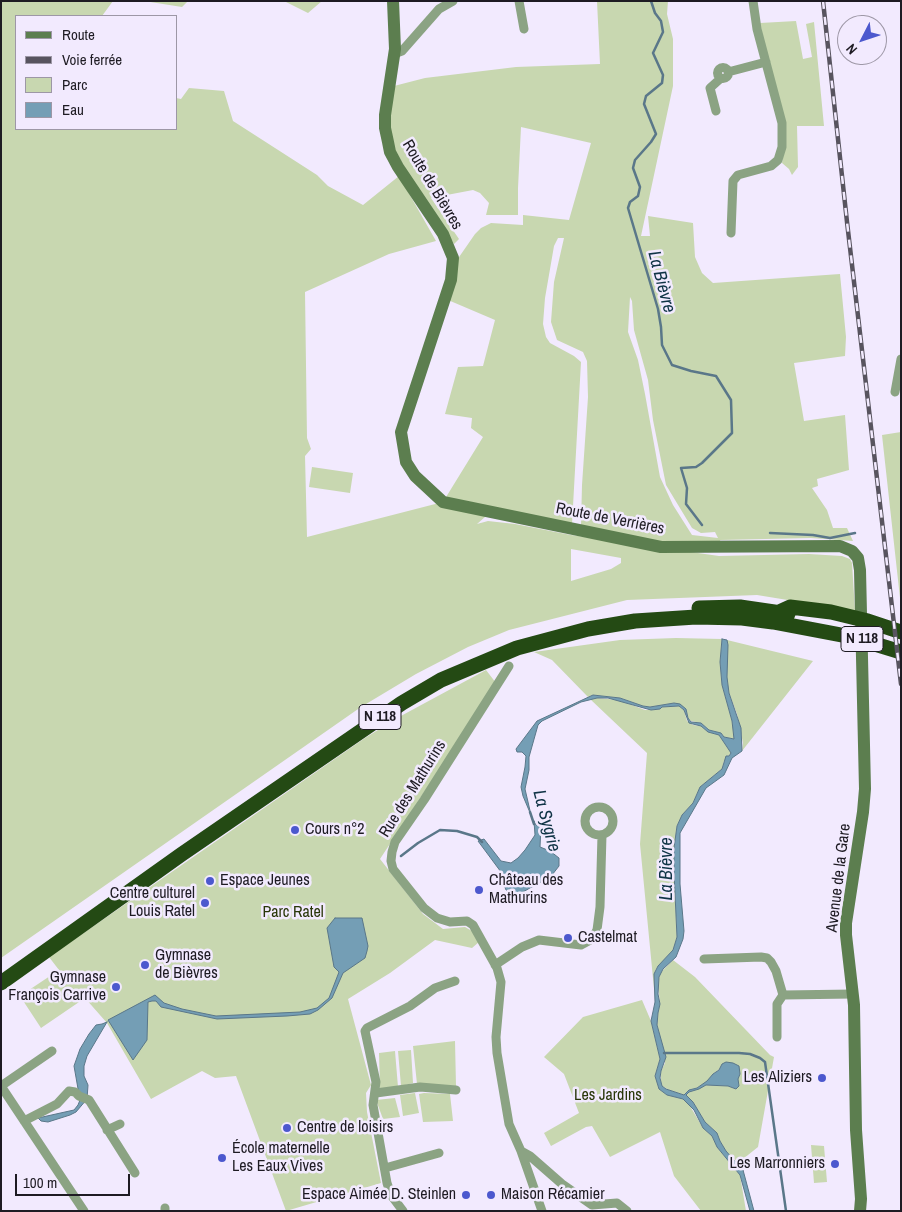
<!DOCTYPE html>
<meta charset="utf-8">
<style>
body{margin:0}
#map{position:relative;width:902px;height:1212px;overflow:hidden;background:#f2eafe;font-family:"Archivo Narrow",sans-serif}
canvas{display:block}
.frame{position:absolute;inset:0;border:2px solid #1e1b23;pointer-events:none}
.legend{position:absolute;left:15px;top:15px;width:162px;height:115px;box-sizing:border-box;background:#f2eafe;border:1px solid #9d97a6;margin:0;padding:6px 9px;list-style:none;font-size:15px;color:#1e1b23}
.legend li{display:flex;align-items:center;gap:10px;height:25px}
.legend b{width:25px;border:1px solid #9d97a6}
.north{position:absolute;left:837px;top:15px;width:50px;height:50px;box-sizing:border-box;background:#f2eafe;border:1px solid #9d97a6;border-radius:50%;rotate:229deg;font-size:14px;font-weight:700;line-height:20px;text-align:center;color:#1e1b23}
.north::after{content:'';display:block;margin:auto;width:18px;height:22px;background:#4c58ce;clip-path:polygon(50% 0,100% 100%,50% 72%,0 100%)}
.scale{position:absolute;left:15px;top:1174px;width:115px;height:22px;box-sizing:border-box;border:2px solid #1e1b23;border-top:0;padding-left:6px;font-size:15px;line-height:18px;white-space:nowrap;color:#1e1b23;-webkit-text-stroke:4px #f2eafe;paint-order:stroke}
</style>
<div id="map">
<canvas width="902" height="1212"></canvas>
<div class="frame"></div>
<ul class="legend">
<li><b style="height:6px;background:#5c7e4f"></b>Route</li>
<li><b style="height:6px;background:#58545f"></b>Voie ferrée</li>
<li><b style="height:14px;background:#c8d7b0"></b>Parc</li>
<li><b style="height:14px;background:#749eb5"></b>Eau</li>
</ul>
<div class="north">N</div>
<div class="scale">100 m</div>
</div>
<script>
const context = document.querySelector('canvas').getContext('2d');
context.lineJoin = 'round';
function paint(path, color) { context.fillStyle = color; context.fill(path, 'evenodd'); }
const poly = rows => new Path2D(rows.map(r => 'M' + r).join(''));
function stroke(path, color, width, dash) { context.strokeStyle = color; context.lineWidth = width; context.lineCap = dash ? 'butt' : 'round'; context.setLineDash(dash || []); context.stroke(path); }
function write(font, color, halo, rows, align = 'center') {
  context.font = font + ' "Archivo Narrow",sans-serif'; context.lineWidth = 5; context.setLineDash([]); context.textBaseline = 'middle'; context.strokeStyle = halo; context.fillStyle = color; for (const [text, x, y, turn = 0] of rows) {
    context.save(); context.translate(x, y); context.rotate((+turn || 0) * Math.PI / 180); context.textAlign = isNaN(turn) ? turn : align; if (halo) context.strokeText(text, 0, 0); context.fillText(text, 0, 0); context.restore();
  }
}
const green = poly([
 [1,1,113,1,102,16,16,16,16,129,176,129,176,98,181,99,189,88,224,91,233,121,317,175,328,186,363,205,399,176,436,241,389,254,305,292,307,438,311,449,305,456,307,537,443,502,483,437,471,428,472,418,445,414,458,367,483,366,495,320,448,300,457,260,475,234,481,228,491,223,523,225,523,215,569,220,591,143,521,127,518,188,518,215,486,215,489,203,480,193,473,190,431,198,459,239,454,244,415,186,394,148,388,117,394,86,425,78,516,67,600,64,597,1,668,1,667,14,673,39,673,86,641,236,650,236,648,216,693,223,695,257,702,273,713,283,840,274,846,337,845,356,794,363,804,421,845,415,849,470,817,479,818,486,812,488,827,510,833,528,847,528,853,541,811,538,720,540,721,545,660,545,581,525,582,485,588,397,587,361,583,352,557,340,551,322,554,282,564,238,558,238,554,246,545,298,543,324,546,337,550,343,574,356,581,362,572,524,493,510,477,524,488,521,515,524,571,535,719,556,809,554,842,556,850,559,852,563,855,611,757,595,627,600,509,630,468,647,416,674,361,707,1,958],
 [630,297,632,301,634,330,648,380,653,420,666,485,692,528,701,533,715,532,718,538,692,535,673,505,660,477,645,394,638,360,628,332],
 [571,549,621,558,621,563,611,569,571,581],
 [144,1,188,1,182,7],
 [284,1,322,1,308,13],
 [796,21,803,59,812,57,806,24,814,22,824,126,797,126,798,167,792,175,789,169,782,163,785,143,760,23],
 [901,432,901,607,882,435],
 [312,467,353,473,350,493,309,487],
 [676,638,722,639,720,662,722,685,732,721,735,739,724,737,721,733,709,730,701,723,691,721,688,718,686,709,674,703,650,707,643,706,620,698,593,695,588,697,552,660,534,652,620,640],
 [727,640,813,661,742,751,743,743,737,714,729,693,726,677],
 [486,670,496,683,380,859,423,914,443,929,465,927,472,931,479,942,472,948,435,940,390,973,348,999,371,1085,366,1093,367,1112,381,1183,286,1211,236,1076,215,1078,202,1071,151,1099,107,1023,85,998,41,1028,20,996,59,970,49,957,365,738,399,717],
 [597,698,619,700,645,710,651,710,660,709,662,707,679,706,684,710,687,721,693,725,701,726,708,732,719,735,731,753,724,761,722,769,700,787,693,803,682,815,677,826,674,848,674,872,677,937,673,950,656,969,654,979,655,999,640,844,647,753,590,699],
 [673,960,695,977,770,1055,774,1057,758,1147,738,1163,726,1151,720,1141,717,1133,705,1122,693,1102,685,1095,689,1092,706,1085,728,1086,736,1089,739,1086,737,1079,740,1074,721,1068,713,1074,708,1081,697,1088,689,1090,684,1095,669,1090,662,1086,661,1082,661,1071,665,1063,657,1025,658,1013,660,1004,658,984,660,973],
 [642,1000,651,1021,660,1059,655,1076,659,1089,667,1095,683,1099,690,1106,703,1128,712,1136,717,1147,740,1175,746,1211,701,1211,674,1176,660,1132,610,1157,592,1126,586,1127,551,1146,544,1133,579,1113,564,1074,544,1057,583,1017],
 [455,1041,456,1086,417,1084,413,1046],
 [411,1050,413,1083,401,1086,398,1051],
 [395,1051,398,1087,380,1089,379,1053],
 [415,1093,419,1113,403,1116,400,1095],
 [424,1093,450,1094,453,1121,423,1122,419,1094],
 [395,1098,400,1117,383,1119,376,1100],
 [811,1145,824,1146,827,1182,814,1183]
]);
const water = poly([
 [722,639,727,640,728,645,727,677,729,693,741,728,742,751,732,758,724,775,706,788,680,833,680,884,684,931,683,939,676,957,663,969,659,977,658,994,660,1004,658,1013,657,1025,666,1057,661,1071,660,1078,662,1086,666,1089,684,1095,689,1090,697,1088,707,1081,713,1074,719,1070,722,1064,726,1062,733,1063,739,1066,740,1074,738,1079,739,1086,736,1089,728,1086,706,1085,699,1089,689,1092,686,1095,693,1102,705,1122,717,1133,720,1141,726,1151,743,1170,754,1211,750,1211,740,1175,717,1147,712,1136,703,1128,694,1110,683,1099,667,1095,659,1089,655,1076,660,1059,651,1021,655,1002,654,974,658,966,673,950,677,937,674,872,674,848,677,826,682,815,693,803,700,787,722,769,726,756,729,756,731,753,719,735,708,732,701,726,689,723,684,710,679,706,662,707,660,709,651,710,608,698,597,698,581,702,542,721,538,725,529,757,529,770,525,789,531,815,523,796,521,787,525,767,526,756,522,752,517,752,516,749,537,721,593,695,620,698,643,706,650,707,674,703,680,704,686,709,688,718,691,722,701,723,709,730,721,733,724,737,734,739,732,721,722,685,720,662,722,639],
 [534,821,536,825,541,825,540,847,550,851,559,858,559,866,552,875,541,882,521,893,510,894,506,890,504,885,501,872,478,841,484,839,501,861,511,863,518,858,525,850,535,835,534,821],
 [335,918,362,918,368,946,367,951,365,958,343,973,332,998,318,1010,310,1014,287,1016,217,1019,161,1007,156,1001,152,1001,148,1002,147,1040,133,1060,108,1020,155,995,164,1003,182,1009,216,1016,300,1012,317,1008,329,998,339,972,334,967,327,928,335,918],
 [107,1022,87,1056,84,1066,84,1076,88,1085,87,1099,76,1112,70,1115,48,1122,41,1121,38,1118,74,1110,78,1105,80,1100,74,1066,80,1049,89,1034,96,1025,102,1024,107,1022]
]);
const stream = poly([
 [651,1,655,13,661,21,663,32,653,53,663,75,662,83,646,96,644,104,656,134,651,142,635,160,633,168,640,187,638,196,630,202,628,208,658,309,661,327,662,345,672,365,691,371,716,376,731,400,732,433,702,463,696,467,681,468,687,488,686,504,702,525],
 [770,533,813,535,830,538,855,533],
 [530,812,534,824],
 [401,856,418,843,440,830,457,831,477,837,482,842],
 [664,1053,739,1053,750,1054,760,1058,765,1062,786,1211]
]);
const street = poly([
 [519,1,524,29],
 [394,54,402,51,439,9,453,1],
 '717.5 73a5.5 5.5 0 1 1 11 0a5.5 5.5 0 1 1-11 0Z',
 [728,72,766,62],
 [716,111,710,88,720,79],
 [731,233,733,181,738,175,771,166,778,160,782,147,782,123,757,29,753,1],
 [895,392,901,359],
 [509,666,424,800,395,842,392,852,391,861,393,869,424,908,437,918,450,922,467,921,473,925,497,968,501,982,496,1037,497,1053,509,1124,521,1151,542,1211],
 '585 821a14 14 0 1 1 28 0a14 14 0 1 1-28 0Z',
 [704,959,761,957,767,958,771,962,776,971,783,995],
 [495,965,522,947,539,940,581,945,592,939,597,930,600,907,602,835],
 [777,1037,777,1004,783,995,853,994],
 [52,1051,1,1086,84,1211],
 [376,1093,420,1087,456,1090],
 [24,1121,57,1104,69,1091,75,1092,79,1096,89,1100,135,1173],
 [107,1130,120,1124],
 [521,1151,530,1156,562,1184,592,1205,617,1203,627,1211],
 [385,1168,439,1153],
 [165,1211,165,1208],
 [403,1211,391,1195,387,1183,373,1105,376,1082,365,1031,367,1028,410,1006,435,988,455,981]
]);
const secondary = poly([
 [393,1,395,49,385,115,385,128,388,142,390,152,398,167,443,234,453,258,451,280,401,432,406,462,415,476,443,502,661,547,840,546,852,551,858,558,860,570,865,789,863,812,846,923,846,935,854,1005,856,1130,861,1199,860,1211]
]);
const highway = poly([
 [699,608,740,607,788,614],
 [779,612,790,607,831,612,868,621,901,632],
 [1,983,182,854,402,703,441,680,517,648,588,629,635,621,696,617,742,618,773,622,852,637,901,652]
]);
const rail = poly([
 [823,1,847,222,901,684]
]);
const markers = [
 [295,830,5,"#4c58ce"],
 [210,881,5,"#4c58ce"],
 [479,890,5,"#4c58ce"],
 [205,903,5,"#4c58ce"],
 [568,938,5,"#4c58ce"],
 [145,965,5,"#4c58ce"],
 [116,987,5,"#4c58ce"],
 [822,1078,5,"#4c58ce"],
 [287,1128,5,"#4c58ce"],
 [222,1158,5,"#4c58ce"],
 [835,1164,5,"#4c58ce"],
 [466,1195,5,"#4c58ce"],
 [491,1195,5,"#4c58ce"]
];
const shields = [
 [862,639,42],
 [380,717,42]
];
const shieldNames = [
 ["N 118",862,639],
 ["N 118",380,717]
];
const streetNames = [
 ["Route de Bièvres",432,185,59],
 ["Route de Verrières",610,519,11],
 ["Rue des Mathurins",413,789,-58],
 ["Avenue de la Gare",839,878,-83]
];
const poiNames = [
 ["Cours n°2",305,830],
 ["Espace Jeunes",220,881],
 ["Château des",489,881],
 ["Mathurins",489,899],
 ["Centre culturel",195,894,"right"],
 ["Louis Ratel",195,912,"right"],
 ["Castelmat",578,938],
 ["Gymnase",155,956],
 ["de Bièvres",155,974],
 ["Gymnase",106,978,"right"],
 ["François Carrive",106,996,"right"],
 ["Les Aliziers",812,1078,"right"],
 ["Centre de loisirs",297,1128],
 ["École maternelle",232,1149],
 ["Les Eaux Vives",232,1167],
 ["Les Marronniers",825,1164,"right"],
 ["Espace Aimée D. Steinlen",456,1195,"right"],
 ["Maison Récamier",501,1195]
];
const parkNames = [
 ["Parc Ratel",293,913],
 ["Les Jardins",608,1096]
];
const waterNames = [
 ["La Bièvre",661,282,75],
 ["La Sygrie",546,821,75],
 ["La Bièvre",667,869,-90]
];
paint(green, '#c8d7b0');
paint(water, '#749eb5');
stroke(water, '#5a7789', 1);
stroke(stream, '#5a7789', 2.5);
stroke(street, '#8ba383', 9);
stroke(secondary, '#5c7e4f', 12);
stroke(highway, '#244a14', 15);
stroke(rail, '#58545f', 4.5);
stroke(rail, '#f2eafe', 2.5, [8]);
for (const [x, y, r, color] of markers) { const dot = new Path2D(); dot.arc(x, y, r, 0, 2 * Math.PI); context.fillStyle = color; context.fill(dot); stroke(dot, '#f2eafe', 2); }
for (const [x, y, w] of shields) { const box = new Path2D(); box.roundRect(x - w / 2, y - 12.5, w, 25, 4); context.fillStyle = '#f2eafe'; context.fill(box); stroke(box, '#1e1b23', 1); }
write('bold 15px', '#1e1b23', null, shieldNames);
write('16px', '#1e1b23', '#f2eafe', streetNames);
write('16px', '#1e1b23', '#f2eafe', poiNames, 'left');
write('16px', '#283608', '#f2eafe', parkNames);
write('italic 18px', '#103446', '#f2eafe', waterNames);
</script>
